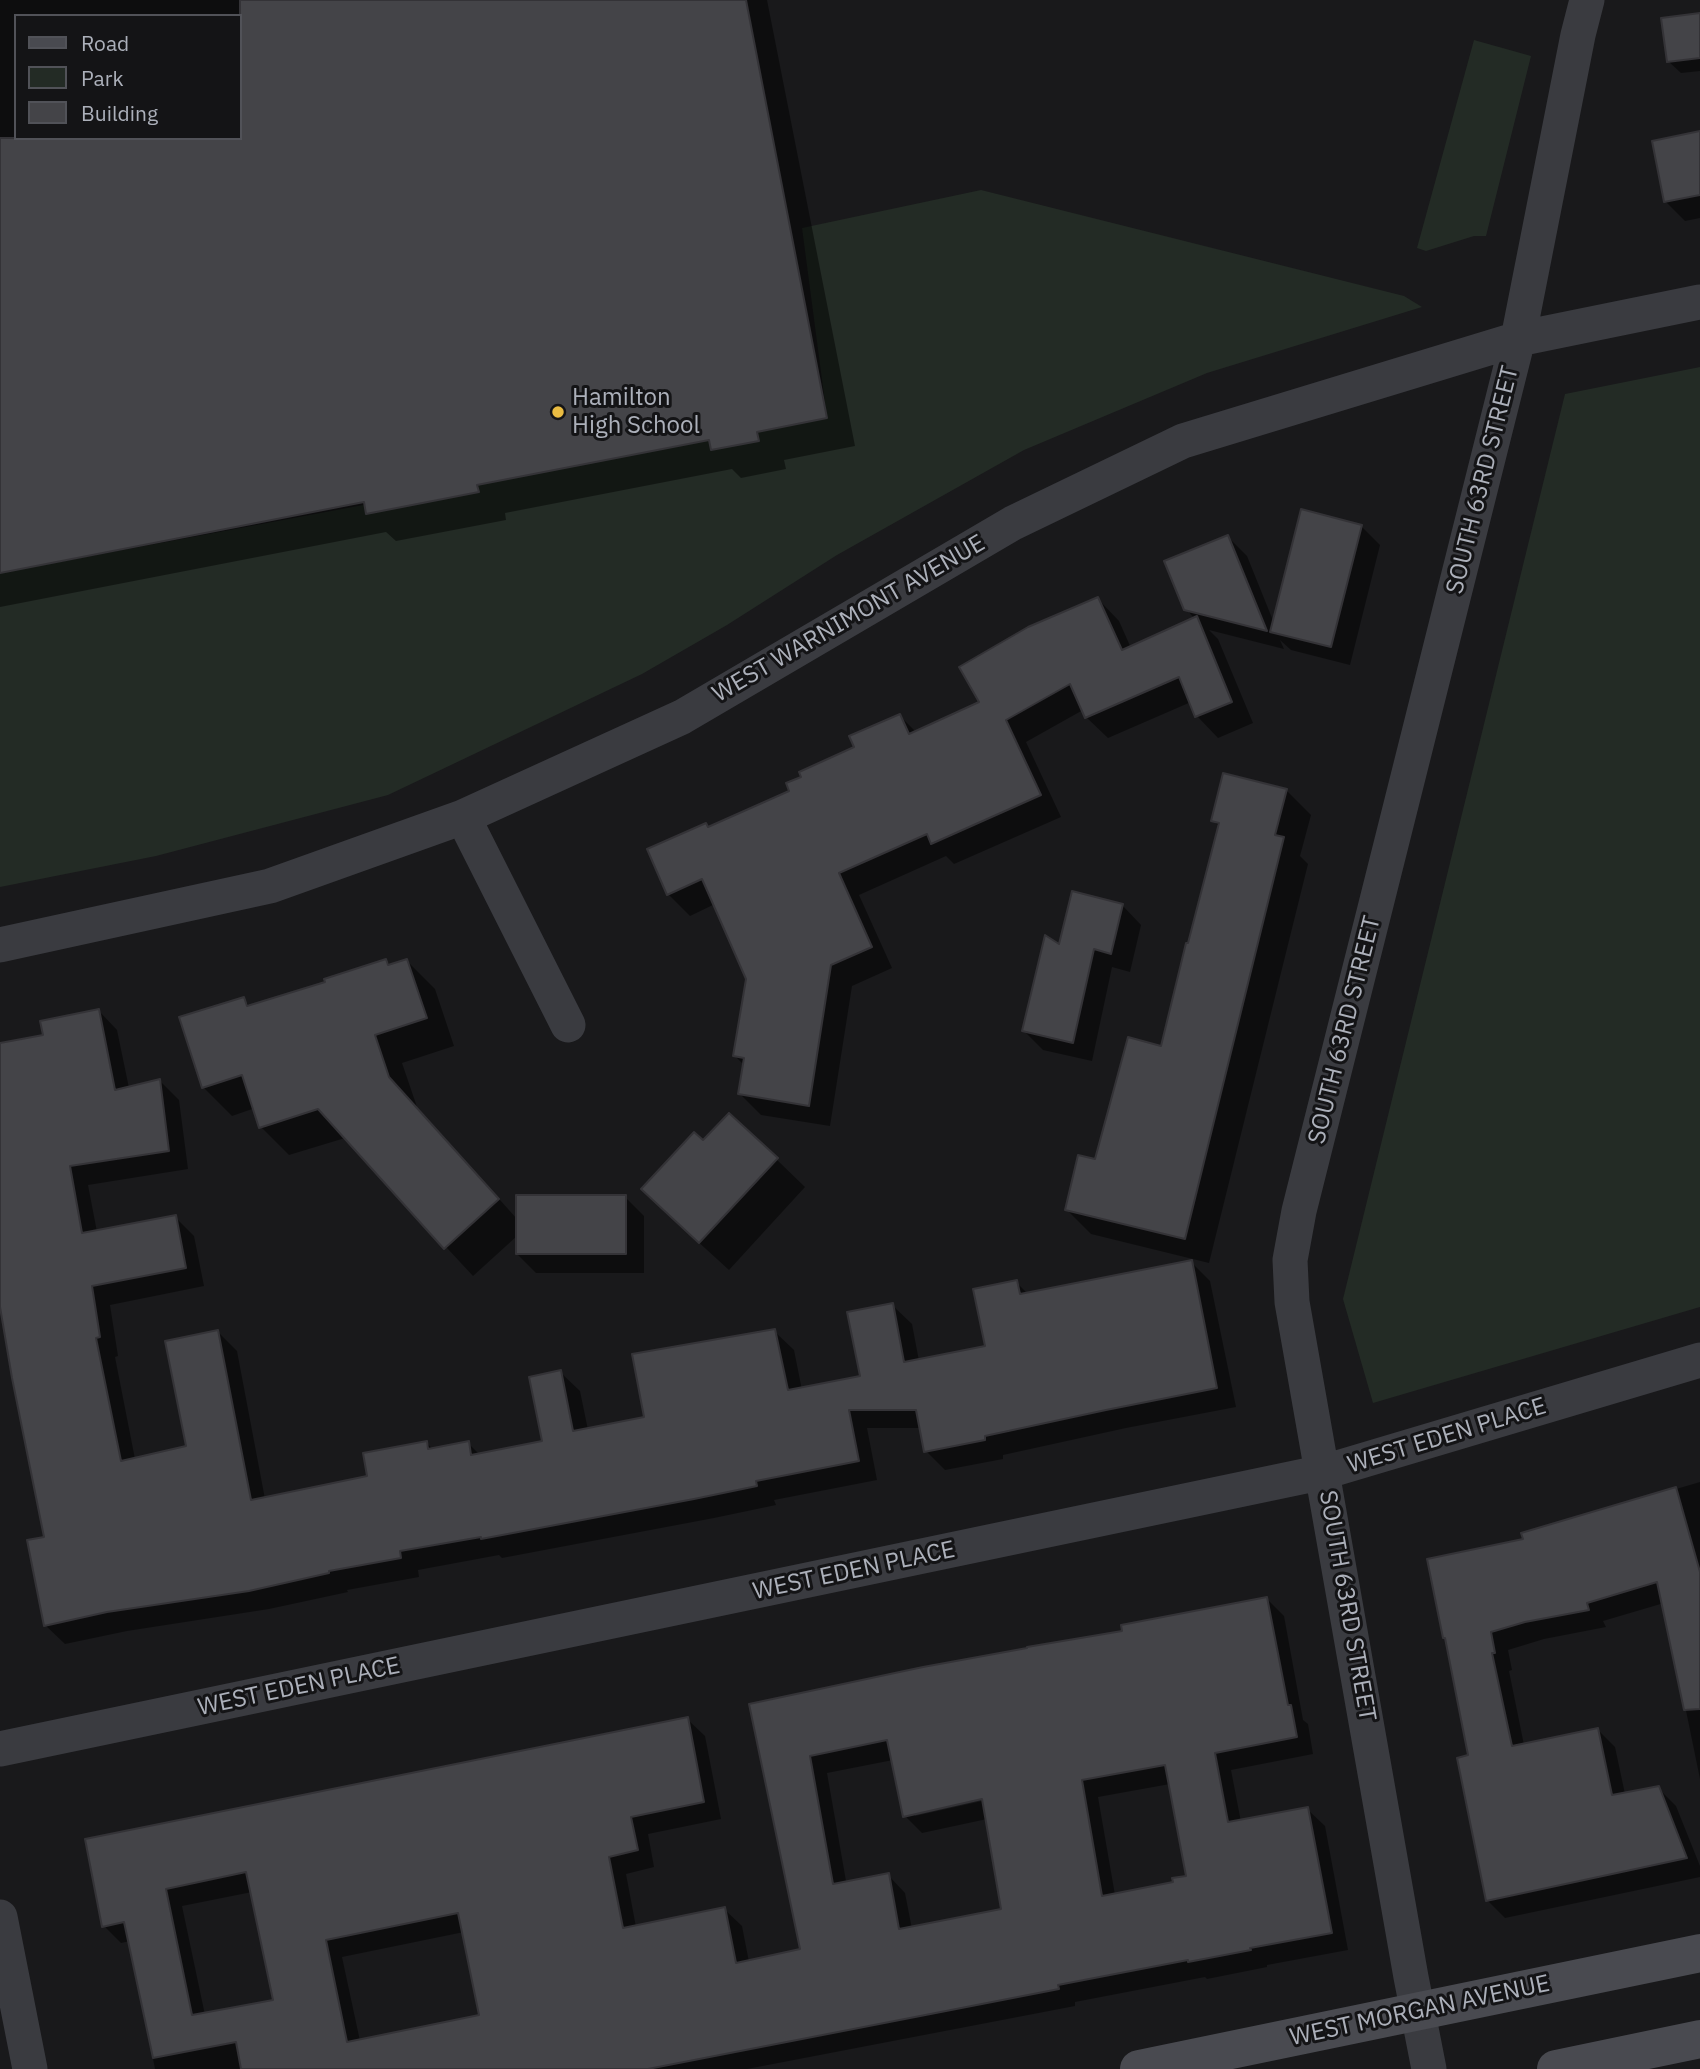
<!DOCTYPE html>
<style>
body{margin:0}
#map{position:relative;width:1700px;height:2069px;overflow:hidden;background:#19191b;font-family:"IBM Plex Sans",sans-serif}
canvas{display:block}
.legend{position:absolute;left:14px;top:14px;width:228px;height:126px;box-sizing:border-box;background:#141416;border:2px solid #515258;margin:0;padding:9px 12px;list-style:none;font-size:21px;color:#acb0ba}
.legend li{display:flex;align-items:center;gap:14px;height:35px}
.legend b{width:35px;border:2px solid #515258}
</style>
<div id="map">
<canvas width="1700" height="2069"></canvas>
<ul class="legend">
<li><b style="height:9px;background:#494a50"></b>Road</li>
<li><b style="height:19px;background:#232b25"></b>Park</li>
<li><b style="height:19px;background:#444448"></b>Building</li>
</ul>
</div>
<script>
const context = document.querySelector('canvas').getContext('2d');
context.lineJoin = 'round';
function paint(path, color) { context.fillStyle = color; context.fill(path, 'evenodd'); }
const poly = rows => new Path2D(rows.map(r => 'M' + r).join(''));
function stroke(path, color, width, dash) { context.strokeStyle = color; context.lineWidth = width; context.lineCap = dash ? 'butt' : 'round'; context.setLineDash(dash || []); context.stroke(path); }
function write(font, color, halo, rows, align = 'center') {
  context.font = font + ' "IBM Plex Sans",sans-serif'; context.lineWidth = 6; context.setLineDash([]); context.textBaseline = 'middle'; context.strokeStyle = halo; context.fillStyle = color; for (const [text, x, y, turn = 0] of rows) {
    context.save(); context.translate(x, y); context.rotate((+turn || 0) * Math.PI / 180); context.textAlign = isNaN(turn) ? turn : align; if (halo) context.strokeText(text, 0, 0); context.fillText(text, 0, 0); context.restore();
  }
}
const green = poly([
 [1474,40,1531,56,1486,236,1474,236,1426,251,1417,248],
 [981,190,1404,296,1422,307,1207,373,1024,450,837,555,727,625,642,674,388,795,156,856,0,887,0,573,827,418,802,228],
 [1700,367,1700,1307,1373,1403,1343,1299,1565,394]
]);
const shadow = poly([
 [0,0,767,0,855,446,784,460,786,469,741,478,732,469,505,513,506,520,396,541,386,532,0,607],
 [16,16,240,16,240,138,16,138],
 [1700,15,1700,71,1681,73,1668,61],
 [1700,133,1700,218,1685,221,1666,202],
 [1361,526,1380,545,1350,665,1291,650,1280,640,1284,649,1209,630,1218,639,1253,723,1218,738,1197,716,1191,702,1108,738,1086,717,1083,710,1026,742,1061,817,954,864,946,856,859,895,892,968,852,986,830,1126,761,1115,739,1093,744,1065,735,1056,748,978,715,904,690,916,668,894,709,828,792,792,900,716,916,732,981,703,1098,599,1119,621,1131,648,1195,619,1186,609,1228,537,1247,556,1274,623],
 [1286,790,1311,815,1300,856,1308,864,1209,1263,1091,1234,1066,1209,1162,1048,1220,827,1213,821],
 [1122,905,1141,925,1130,972,1112,967,1092,1061,1043,1050,1024,1031],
 [386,961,391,966,407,961,435,989,454,1046,402,1063,417,1107,517,1219,625,1197,644,1216,644,1273,536,1273,517,1254,517,1236,473,1276,345,1138,289,1155,261,1127,255,1108,232,1116,203,1087,243,999,251,1007,327,983],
 [98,1010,117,1030,129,1088,160,1081,179,1100,188,1169,88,1185,97,1232,175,1217,194,1236,204,1286,110,1305,118,1356,115,1357,135,1459,188,1447,218,1332,237,1351,265,1499,369,1477,427,1443,433,1450,468,1443,480,1455,544,1443,560,1372,580,1391,588,1430,646,1418,774,1331,794,1350,802,1390,862,1378,892,1305,912,1324,919,1361,987,1348,1016,1282,1028,1294,1191,1262,1210,1281,1236,1407,1126,1428,1003,1455,1003,1459,945,1470,926,1451,921,1428,867,1428,877,1480,774,1500,776,1505,714,1518,502,1558,499,1555,418,1570,419,1577,347,1590,348,1592,269,1609,127,1631,65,1644,45,1625,46,1538,0,1296,0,1045,45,1036],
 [703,1143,776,1159,805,1187,729,1270,672,1218],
 [1700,1482,1700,1779,1664,1603,1603,1621,1606,1627,1544,1639,1508,1650,1512,1670,1509,1671,1524,1745,1597,1729,1615,1747,1625,1794,1658,1788,1676,1806,1700,1866,1700,1877,1505,1918,1487,1900,1470,1757,1448,1641,1444,1637,1525,1540,1523,1534],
 [1267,1599,1284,1616,1303,1720,1308,1724,1313,1754,1231,1770,1241,1822,1307,1809,1325,1826,1348,1950,1267,1965,1267,1967,1207,1979,1205,1977,1075,2002,1075,2006,747,2069,155,2069,130,1941,121,1943,104,1926,87,1841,687,1719,705,1736,721,1819,648,1834,654,1867,626,1874,636,1927,724,1909,742,1926,749,1962,802,1951,751,1706,1124,1633],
 [893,1760,905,1816,922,1833,987,1819,1003,1910,912,1929,905,1893,888,1875,846,1881,827,1773],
 [1170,1784,1188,1877,1175,1884,1115,1895,1098,1797],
 [990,1796,991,1799,915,1816,915,1812],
 [252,1892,275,2001,205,2015,182,1906],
 [464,1932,481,2016,360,2041,342,1957]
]);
const building = poly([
 [240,0,746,0,827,418,757,432,759,441,711,450,709,440,477,485,479,492,366,514,364,502,0,573,0,138,240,138,240,0],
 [1700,13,1700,58,1667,62,1661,18,1700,13],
 [1700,131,1700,195,1664,202,1652,141,1700,131],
 [1301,509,1362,525,1331,647,1270,632,1301,509],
 [1228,535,1267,631,1184,610,1164,561,1228,535],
 [1098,597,1122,650,1197,616,1232,702,1195,717,1179,677,1085,718,1070,684,1006,720,1041,795,931,844,927,834,839,873,872,947,831,965,809,1106,738,1094,744,1058,733,1056,746,979,702,879,667,895,647,849,706,823,708,827,789,791,786,783,801,777,799,772,854,747,849,736,900,714,909,734,979,702,959,667,1028,627,1098,597],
 [1223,773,1287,789,1275,835,1284,837,1185,1239,1065,1210,1078,1155,1095,1159,1128,1037,1161,1046,1186,943,1188,943,1219,823,1211,821,1223,773],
 [1072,891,1123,904,1111,954,1094,949,1073,1043,1022,1031,1045,935,1059,944,1072,891],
 [386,959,388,965,407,959,427,1018,375,1035,389,1077,499,1199,444,1249,318,1109,259,1128,242,1075,202,1088,179,1017,244,997,247,1006,325,982,324,979,386,959],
 [99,1009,115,1090,160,1079,169,1151,70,1166,82,1233,176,1215,186,1268,92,1286,100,1337,96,1338,121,1461,186,1446,165,1341,218,1330,251,1500,367,1476,363,1453,427,1441,428,1449,469,1441,471,1455,542,1441,529,1377,561,1370,573,1431,644,1417,632,1354,775,1329,788,1390,860,1376,847,1312,893,1303,904,1362,985,1346,973,1289,1017,1280,1020,1294,1192,1260,1217,1388,1106,1410,985,1436,985,1440,924,1452,916,1410,849,1410,859,1461,756,1481,757,1486,694,1499,481,1539,481,1537,400,1551,401,1558,329,1571,329,1573,249,1591,107,1612,44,1626,27,1540,44,1537,12,1378,0,1307,0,1043,43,1035,40,1021,99,1009],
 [729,1113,778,1158,699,1243,641,1189,694,1132,703,1140,729,1113],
 [516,1195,626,1195,626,1254,516,1254,516,1195],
 [1676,1487,1700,1572,1700,1709,1684,1710,1657,1582,1587,1603,1589,1610,1525,1622,1491,1632,1495,1653,1492,1653,1512,1746,1598,1728,1612,1795,1659,1786,1687,1858,1486,1901,1457,1758,1468,1755,1445,1638,1443,1638,1427,1559,1523,1539,1521,1533,1676,1487],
 [1267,1597,1288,1705,1291,1705,1297,1737,1215,1753,1228,1822,1308,1807,1332,1933,1250,1948,1251,1950,1188,1962,1188,1960,1058,1985,1059,1989,648,2069,241,2069,236,2042,153,2058,124,1922,102,1927,85,1839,688,1717,704,1802,631,1817,638,1850,609,1857,623,1928,725,1907,736,1963,800,1949,749,1704,923,1667,1027,1648,1027,1647,1122,1631,1121,1625,1267,1597],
 [887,1740,903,1817,982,1799,1001,1909,899,1929,889,1873,833,1884,810,1756,887,1740],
 [1165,1765,1186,1876,1172,1878,1173,1882,1102,1896,1082,1780,1165,1765],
 [246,1872,273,2000,192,2015,166,1889,246,1872],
 [458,1913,479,2015,347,2042,326,1940,458,1913]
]);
const street = poly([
 [463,817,568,1025],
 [0,945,270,886,463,817,682,717,1013,523,1183,441,1518,339,1700,302],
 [0,1749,1324,1472,1700,1360],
 [0,1917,30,2069],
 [1429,2069,1411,1977,1292,1302,1290,1260,1299,1211,1518,339,1578,35,1587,0]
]);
const secondary = poly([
 [1139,2069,1700,1953],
 [1556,2069,1700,2039]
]);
const markers = [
 [558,412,7,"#eabc42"]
];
const poiNames = [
 ["Hamilton",572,398],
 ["High School",572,426]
];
const streetNames = [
 ["SOUTH 63RD STREET",1483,480,-76],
 ["WEST WARNIMONT AVENUE",849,619,-30],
 ["SOUTH 63RD STREET",1345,1030,-76],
 ["WEST EDEN PLACE",1447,1436,-17],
 ["WEST EDEN PLACE",854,1571,-12],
 ["SOUTH 63RD STREET",1347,1606,80],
 ["WEST EDEN PLACE",299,1687,-12],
 ["WEST MORGAN AVENUE",1420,2011,-12]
];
paint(green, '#232b25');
paint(shadow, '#0007');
paint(building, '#444448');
stroke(building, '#343337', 2);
stroke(street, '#3a3b40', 35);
stroke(secondary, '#494a50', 38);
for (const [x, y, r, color] of markers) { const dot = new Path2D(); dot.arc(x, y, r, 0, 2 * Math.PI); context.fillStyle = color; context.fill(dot); stroke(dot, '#141416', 2.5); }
write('24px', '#acb0ba', '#141416', poiNames, 'left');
write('24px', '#acb0ba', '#141416', streetNames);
</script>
